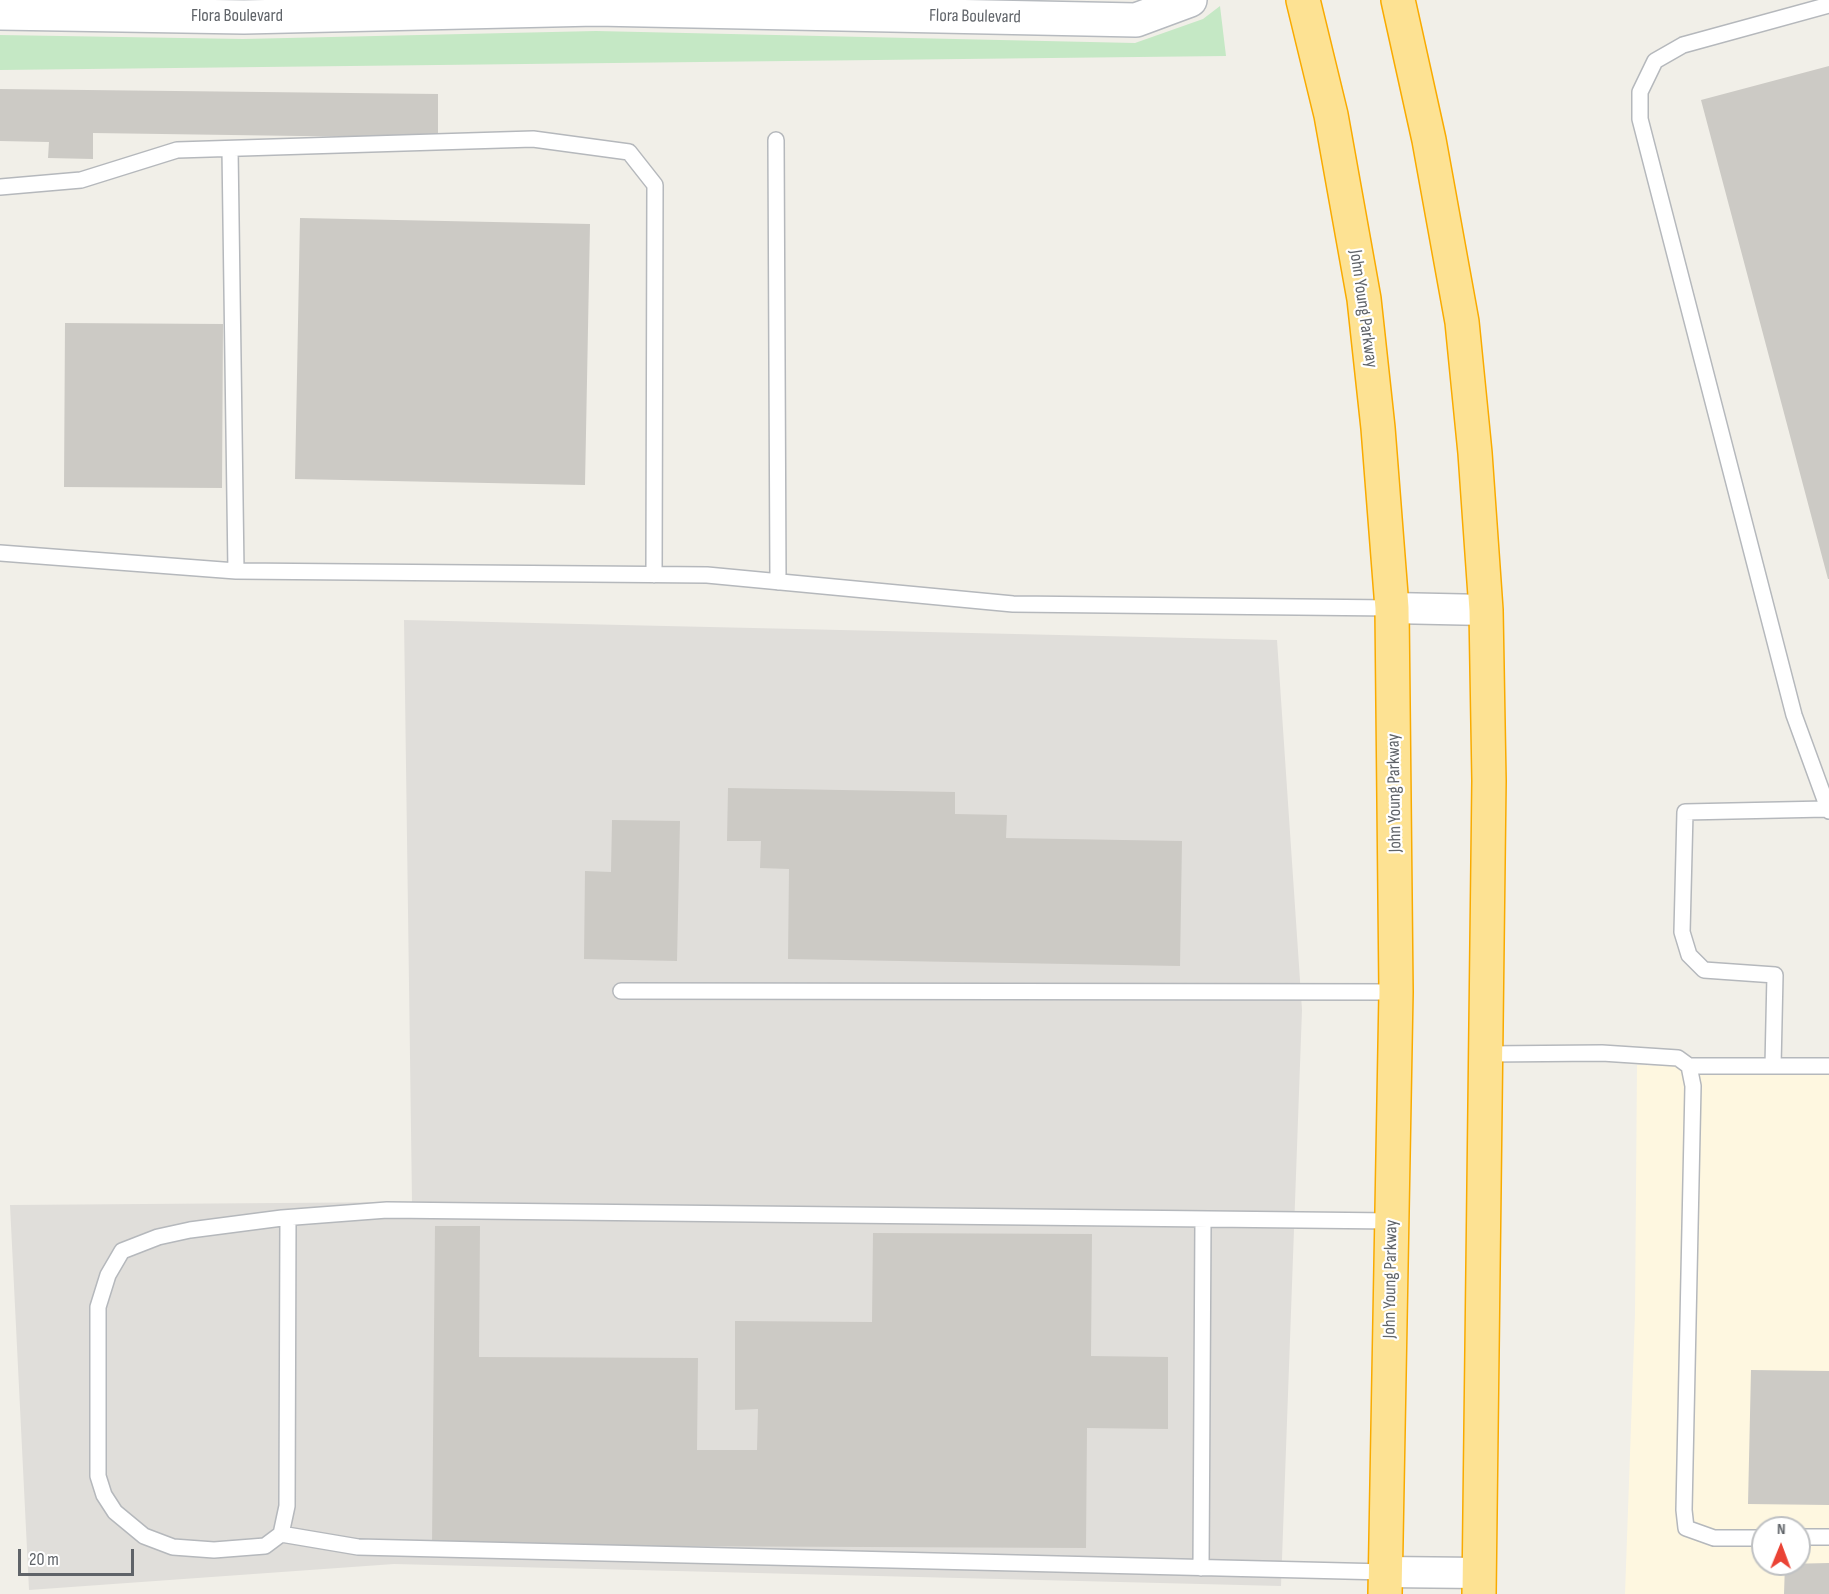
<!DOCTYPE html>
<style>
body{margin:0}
#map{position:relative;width:1829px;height:1594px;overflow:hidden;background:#f1efe8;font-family:"Sofia Sans Condensed",sans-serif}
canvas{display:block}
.north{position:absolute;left:1751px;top:1516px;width:60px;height:60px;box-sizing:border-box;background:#fff;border:2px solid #bfc1c3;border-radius:50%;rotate:1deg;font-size:16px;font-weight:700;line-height:24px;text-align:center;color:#5f6368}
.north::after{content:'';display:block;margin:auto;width:21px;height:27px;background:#ea4335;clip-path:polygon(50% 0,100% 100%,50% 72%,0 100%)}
.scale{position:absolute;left:18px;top:1549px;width:116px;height:27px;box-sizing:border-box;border:3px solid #5f6368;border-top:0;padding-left:8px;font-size:18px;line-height:21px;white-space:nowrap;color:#5f6368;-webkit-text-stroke:4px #fff;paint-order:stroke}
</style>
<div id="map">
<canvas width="1829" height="1594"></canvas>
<div class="north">N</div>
<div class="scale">20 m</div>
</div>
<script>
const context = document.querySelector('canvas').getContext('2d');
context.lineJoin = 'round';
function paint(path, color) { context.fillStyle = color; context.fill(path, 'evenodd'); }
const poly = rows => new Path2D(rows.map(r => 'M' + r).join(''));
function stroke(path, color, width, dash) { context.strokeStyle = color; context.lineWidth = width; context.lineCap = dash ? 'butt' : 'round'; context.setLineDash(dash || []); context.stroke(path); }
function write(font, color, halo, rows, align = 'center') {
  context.font = font + ' "Sofia Sans Condensed",sans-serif'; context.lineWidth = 4.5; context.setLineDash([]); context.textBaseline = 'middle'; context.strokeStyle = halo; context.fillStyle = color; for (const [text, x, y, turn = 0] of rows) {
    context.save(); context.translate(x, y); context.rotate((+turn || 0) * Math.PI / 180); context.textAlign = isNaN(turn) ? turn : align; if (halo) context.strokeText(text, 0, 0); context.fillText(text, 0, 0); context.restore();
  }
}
const commercial = poly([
 [1637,1065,1829,1071,1829,1594,1625,1594,1635,1314],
 [1763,1528,1799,1528,1799,1564,1763,1564]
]);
const industrial = poly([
 [404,620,1277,640,1302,1010,1281,1586,394,1564,29,1590,10,1205,412,1202]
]);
const green = poly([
 [1220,6,1226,56,0,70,0,35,243,39,596,31,1135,43,1203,19]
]);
const building = poly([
 [1829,66,1829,579,1828,579,1701,100],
 [0,89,438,94,438,138,93,133,93,159,48,158,49,142,0,141],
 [300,218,590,224,585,485,295,479],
 [65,323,223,324,222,488,64,487],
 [728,788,955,792,955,814,1007,815,1006,838,1182,841,1180,966,788,959,789,869,760,868,761,841,727,841],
 [612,820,680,821,677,961,584,959,585,871,611,872],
 [435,1226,480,1226,479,1357,698,1358,697,1450,757,1450,758,1409,735,1410,735,1321,872,1322,873,1233,1092,1234,1091,1356,1168,1357,1168,1429,1087,1428,1086,1548,432,1545],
 [1751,1370,1829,1371,1829,1505,1748,1504],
 [1829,1563,1829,1594,1784,1594,1785,1564]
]);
const lane = poly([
 [1829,5,1683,45,1655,61,1640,92,1640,119,1794,715,1829,811],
 [776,140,778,582],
 [230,149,236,571],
 [0,187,81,180,177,150,533,139,629,152,655,185,654,575],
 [0,553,236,571,707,575,1013,604,1392,608],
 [621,991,1396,992],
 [1487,1054,1602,1053,1678,1058,1689,1066,1693,1086,1684,1510,1686,1528,1714,1538,1763,1538],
 [1689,1066,1829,1066],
 [1773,1066,1775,975,1704,970,1689,955,1682,932,1685,812,1826,809],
 [288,1218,287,1506,281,1534,265,1546,214,1550,173,1547,144,1536,115,1512,104,1495,98,1476,98,1307,108,1275,122,1251,158,1237,190,1230,282,1218,387,1210,1392,1221],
 [281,1534,358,1547,1386,1572],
 [1799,1537,1829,1537],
 [1201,1568,1203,1220]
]);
const street = poly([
 [1392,608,1486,610],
 [1386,1572,1479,1573]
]);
const secondary = poly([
 [0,13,244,17,596,9,1136,20,1190,0]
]);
const highway = poly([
 [1303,0,1331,115,1364,299,1378,428,1392,608,1396,992,1385,1594],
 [1398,0,1429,140,1462,322,1475,453,1486,610,1489,781,1479,1594]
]);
const streetNames = [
 ["Flora Boulevard",237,16],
 ["Flora Boulevard",975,17,1],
 ["John Young Parkway",1363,309,82],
 ["John Young Parkway",1395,793,-91],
 ["John Young Parkway",1391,1279,-89]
];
paint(commercial, '#fef7e0');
paint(industrial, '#e0deda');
paint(green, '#c5e8c5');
paint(building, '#cccac5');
stroke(lane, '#b5b8bc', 18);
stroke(street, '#b5b8bc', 33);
stroke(secondary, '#b6babf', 36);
stroke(highway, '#f9ab00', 36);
stroke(lane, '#fff', 15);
stroke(street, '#fff', 30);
stroke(secondary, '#fff', 33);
stroke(highway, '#fde293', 33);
write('18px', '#5f6368', '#fff', streetNames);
</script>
